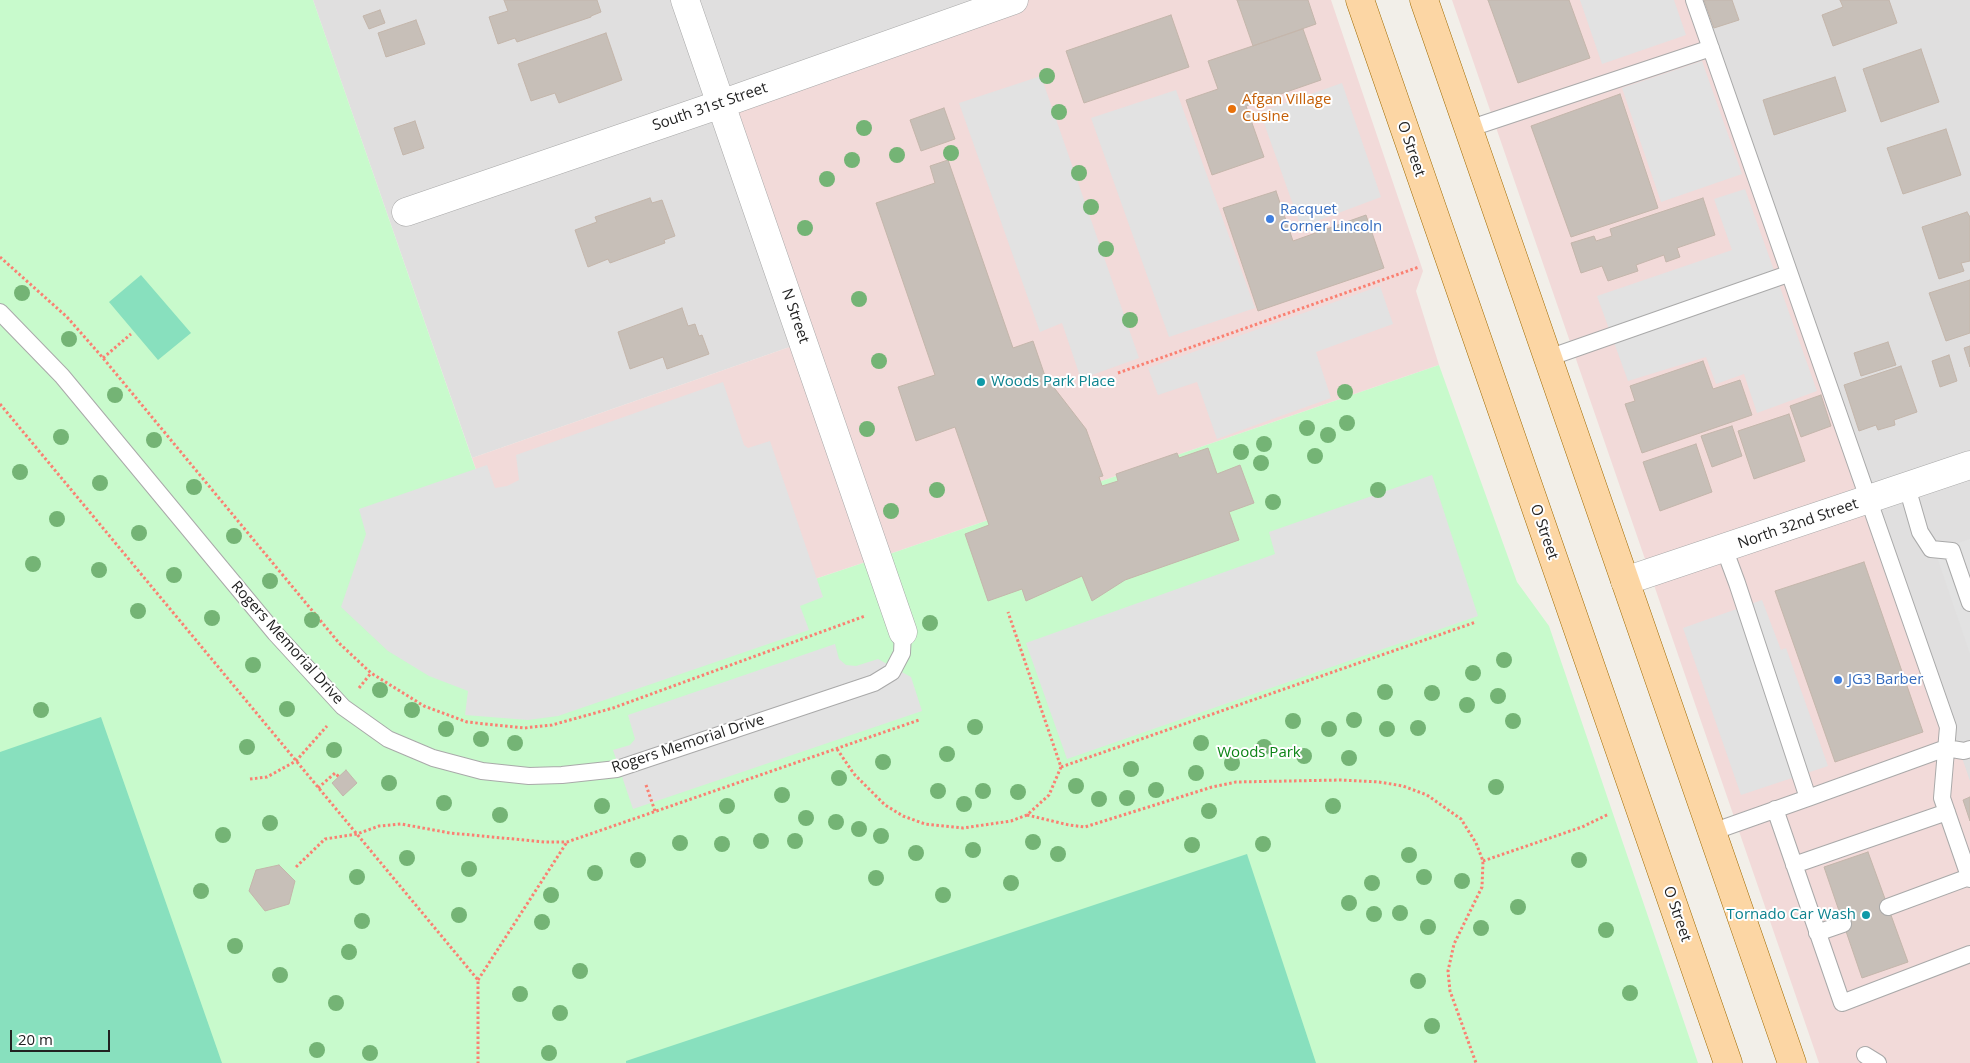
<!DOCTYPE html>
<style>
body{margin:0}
#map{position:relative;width:1970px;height:1063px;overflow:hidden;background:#f2efe9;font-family:"Open Sans",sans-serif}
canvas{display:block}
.scale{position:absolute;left:10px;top:1030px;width:100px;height:22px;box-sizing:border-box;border:2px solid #222;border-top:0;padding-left:6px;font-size:15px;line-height:18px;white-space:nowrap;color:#222;-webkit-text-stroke:4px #fff;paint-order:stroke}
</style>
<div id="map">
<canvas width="1970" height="1063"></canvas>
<div class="scale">20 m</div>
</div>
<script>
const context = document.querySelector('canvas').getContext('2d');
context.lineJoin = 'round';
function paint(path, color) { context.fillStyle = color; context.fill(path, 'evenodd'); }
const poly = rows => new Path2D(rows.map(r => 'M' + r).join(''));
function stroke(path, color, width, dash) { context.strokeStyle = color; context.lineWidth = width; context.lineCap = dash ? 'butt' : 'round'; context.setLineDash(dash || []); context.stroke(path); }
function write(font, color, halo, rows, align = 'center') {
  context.font = font + ' "Open Sans",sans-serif'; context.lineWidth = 4; context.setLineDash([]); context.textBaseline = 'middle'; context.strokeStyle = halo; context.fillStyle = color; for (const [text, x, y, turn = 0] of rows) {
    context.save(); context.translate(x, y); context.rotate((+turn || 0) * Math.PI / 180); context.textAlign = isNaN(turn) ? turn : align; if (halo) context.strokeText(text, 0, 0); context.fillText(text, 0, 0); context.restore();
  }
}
const residential = poly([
 [313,0,1014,0,804,342,472,458],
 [1702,0,1970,0,1970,783]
]);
const commercial = poly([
 [1014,0,1331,0,1423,271,1416,291,1439,365,878,558,544,669,472,458,804,342,721,104],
 [1452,0,1702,0,1970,781,1970,1063,1819,1063]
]);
const park = poly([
 [0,0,313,0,545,669,878,558,1439,365,1517,582,1549,626,1698,1063,0,1063]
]);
const pitch = poly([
 [141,275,191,333,158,360,109,302],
 [101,717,222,1063,0,1063,0,752],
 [1247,854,1316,1063,626,1063,626,1061]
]);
const parking = poly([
 [1580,0,1674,0,1686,35,1602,64],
 [1702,61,1742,174,1661,202,1622,88],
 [1041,76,1139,358,1081,379,1062,323,1040,332,959,103],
 [1342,83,1381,197,1301,227,1260,112],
 [1176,90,1255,308,1169,337,1091,118],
 [1745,189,1817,391,1757,413,1744,374,1716,384,1706,357,1628,381,1597,296,1732,250,1714,199],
 [1380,286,1393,324,1316,352,1331,398,1217,439,1197,382,1158,395,1148,368],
 [723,382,744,445,748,448,770,441,823,597,800,606,809,630,558,716,528,720,465,715,468,691,429,676,388,651,341,607,366,534,359,509,487,465,495,488,507,486,519,480,516,455],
 [1432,475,1478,616,1067,759,1026,643,1275,554,1269,532],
 [1970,539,1970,654,1935,551],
 [1762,600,1781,650,1786,648,1828,766,1741,795,1683,628],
 [835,644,839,659,846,665,856,666,878,659,911,677,922,711,633,809,613,750,630,745,635,739,628,715]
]);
const building = poly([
 [504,0,597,0,601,12,591,16,591,17,517,42,515,38,498,44,489,17,508,11,504,0],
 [1237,0,1308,0,1316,24,1253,46,1237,0],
 [1488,0,1569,0,1590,58,1518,83,1488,0],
 [1704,0,1732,0,1739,20,1714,28,1704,0],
 [1840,0,1889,0,1897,23,1833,46,1822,15,1843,7,1840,0],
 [380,10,385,23,369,29,363,16,380,10],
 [1171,15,1189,67,1084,103,1066,51,1171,15],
 [416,20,425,44,386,57,378,33,416,20],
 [1303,29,1321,80,1246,106,1264,157,1212,175,1186,100,1218,89,1208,61,1303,29],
 [606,33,622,80,559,103,555,93,531,101,518,64,606,33],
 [1921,49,1939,102,1881,122,1863,69,1921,49],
 [1835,77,1846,111,1774,135,1763,100,1835,77],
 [1620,94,1658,208,1571,237,1531,126,1620,94],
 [944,108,955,139,921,151,910,120,944,108],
 [415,121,424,148,403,155,394,128,415,121],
 [1946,129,1961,175,1903,194,1887,148,1946,129],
 [948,160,1013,348,1033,341,1045,376,1086,429,1103,476,1099,477,1102,486,1118,481,1116,474,1177,453,1179,458,1208,448,1217,474,1240,465,1254,503,1229,512,1239,540,1125,580,1092,601,1082,576,1026,601,1022,589,988,601,965,534,989,525,955,427,916,441,898,387,935,375,876,203,935,183,930,166,948,160],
 [1276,191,1293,241,1366,215,1384,268,1258,311,1223,208,1276,191],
 [650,198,652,203,662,200,675,236,664,240,665,243,610,263,608,259,588,267,575,230,597,222,595,217,650,198],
 [1703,198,1715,235,1677,248,1680,257,1666,262,1664,255,1636,265,1638,271,1608,281,1602,266,1581,273,1571,243,1594,236,1596,241,1612,236,1610,229,1703,198],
 [1967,212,1970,217,1970,261,1961,263,1964,271,1939,279,1922,227,1967,212],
 [1970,280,1970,333,1946,341,1929,293,1970,280],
 [682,308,688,326,695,324,699,336,702,335,709,354,667,369,663,357,630,369,618,332,682,308],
 [1888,342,1896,365,1861,376,1854,353,1888,342],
 [1970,346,1970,367,1964,348,1970,346],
 [1949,355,1957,381,1940,387,1932,361,1949,355],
 [1703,361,1713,389,1740,380,1752,415,1642,453,1625,404,1635,401,1630,386,1703,361],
 [1901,366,1917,412,1894,420,1895,425,1878,430,1876,425,1859,431,1844,385,1901,366],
 [1821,395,1831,426,1801,437,1790,406,1821,395],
 [1789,414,1805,461,1754,479,1738,431,1789,414],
 [1732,426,1742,456,1712,467,1701,436,1732,426],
 [1696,444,1712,492,1660,511,1643,462,1696,444],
 [1864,562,1923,732,1835,762,1775,591,1864,562],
 [346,770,357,783,343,796,332,783,346,770],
 [1970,797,1970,821,1963,800,1970,797],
 [1868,852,1908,962,1862,978,1824,867,1868,852],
 [279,865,295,881,289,904,265,911,249,891,256,870,279,865]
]);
const path = poly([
 [0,257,67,317,103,358,339,643,371,673,424,706,467,722,524,728,552,725,613,708,865,616],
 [103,358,131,334],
 [1118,373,1419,267],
 [0,404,478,980,478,1063],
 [359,688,371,673],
 [837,749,854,774,885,805,903,816,925,824,963,828,1011,821,1027,815,1049,795,1061,767,1008,612],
 [1061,767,1476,622],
 [250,779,267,777,296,761,327,726],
 [646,785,655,811],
 [318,788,335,773,339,777],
 [1027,815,1069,825,1085,827,1212,787,1236,782,1341,780,1379,782,1403,786,1427,795,1461,819,1476,843,1483,861,1482,887,1454,944,1448,971,1450,991,1476,1063],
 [1483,861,1582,827,1609,814],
 [296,867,325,839,357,834,379,826,401,824,450,833,545,842,567,842,919,720],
 [478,980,567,842]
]);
const lane = poly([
 [1694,0,1948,727,1942,798,1970,879],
 [1468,129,1711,48],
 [0,312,62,376,275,633,343,707,388,739,433,758,482,771,529,776,562,775,617,769,874,683,892,672,902,653,903,632],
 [1548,358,1788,274],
 [1907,487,1920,532,1931,549,1952,551,1970,603],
 [1808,798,1946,748,1964,751,1970,749],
 [1775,809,1842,1003,1970,954],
 [1712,832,1808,798,1737,583,1724,548],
 [1794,865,1947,812],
 [1888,907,1969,877],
 [1817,933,1843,924],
 [1865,1055,1878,1063]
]);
const street = poly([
 [685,0,903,632],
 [406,212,721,104,1014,0],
 [1625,581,1970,465]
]);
const primary = poly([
 [1360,0,1728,1063],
 [1424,0,1792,1063]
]);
const trees = [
 [1047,76],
 [1059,112],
 [864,128],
 [951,153],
 [897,155],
 [852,160],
 [1079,173],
 [827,179],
 [1091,207],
 [805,228],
 [1106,249],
 [22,293],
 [859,299],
 [1130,320],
 [69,339],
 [879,361],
 [1345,392],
 [115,395],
 [1347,423],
 [1307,428],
 [867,429],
 [1328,435],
 [61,437],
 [154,440],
 [1264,444],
 [1241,452],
 [1315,456],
 [1261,463],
 [20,472],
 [100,483],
 [194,487],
 [937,490],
 [1378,490],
 [1273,502],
 [891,511],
 [57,519],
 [139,533],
 [234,536],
 [33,564],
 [99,570],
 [174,575],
 [270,581],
 [138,611],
 [212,618],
 [312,620],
 [930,623],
 [1504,660],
 [253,665],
 [1473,673],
 [380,690],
 [1385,692],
 [1432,693],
 [1498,696],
 [1467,705],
 [287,709],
 [41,710],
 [412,710],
 [1354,720],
 [1293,721],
 [1513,721],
 [975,727],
 [1418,728],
 [446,729],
 [1329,729],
 [1387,729],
 [481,739],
 [515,743],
 [1201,743],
 [247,747],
 [1264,747],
 [334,750],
 [947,754],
 [1304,756],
 [1349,758],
 [883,762],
 [1232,763],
 [1131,769],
 [1196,773],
 [839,778],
 [389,783],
 [1076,786],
 [1496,787],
 [1156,790],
 [938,791],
 [983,791],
 [1018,792],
 [782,795],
 [1127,798],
 [1099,799],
 [444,803],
 [964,804],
 [602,806],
 [727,806],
 [1333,806],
 [1209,811],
 [500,815],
 [806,818],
 [836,822],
 [270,823],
 [859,829],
 [223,835],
 [881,836],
 [761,841],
 [795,841],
 [1033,842],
 [680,843],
 [722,844],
 [1263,844],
 [1192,845],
 [973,850],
 [916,853],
 [1058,854],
 [1409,855],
 [407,858],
 [638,860],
 [1579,860],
 [469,869],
 [595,873],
 [357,877],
 [1424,877],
 [876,878],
 [1462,881],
 [1011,883],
 [1372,883],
 [201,891],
 [551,895],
 [943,895],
 [1349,903],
 [1518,907],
 [1400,913],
 [1374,914],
 [459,915],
 [362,921],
 [542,922],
 [1428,927],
 [1481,928],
 [1606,930],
 [235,946],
 [349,952],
 [580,971],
 [280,975],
 [1418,981],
 [1630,993],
 [520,994],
 [336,1003],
 [560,1013],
 [1432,1026],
 [317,1050],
 [370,1053],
 [549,1053]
];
const markers = [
 [1232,109,5,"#e8710a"],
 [1270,219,5,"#3f7fe0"],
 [981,382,5,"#0f9aa8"],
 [1838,680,5,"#3f7fe0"],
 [1866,915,5,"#0f9aa8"]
];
const foodNames = [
 ["Afgan Village",1242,100],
 ["Cusine",1242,117]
];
const streetNames = [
 ["South 31st Street",710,107,-19],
 ["O Street",1411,149,71],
 ["N Street",795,316,71],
 ["North 32nd Street",1798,524,-19],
 ["O Street",1544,532,71],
 ["Rogers Memorial Drive",287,643,48],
 ["Rogers Memorial Drive",688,744,-18],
 ["O Street",1677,914,71]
];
const shopNames = [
 ["Racquet",1280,210],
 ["Corner Lincoln",1280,227],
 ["JG3 Barber",1848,680]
];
const cultureNames = [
 ["Woods Park Place",991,382],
 ["Tornado Car Wash",1856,915,"right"]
];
const parkNames = [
 ["Woods Park",1259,753]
];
paint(residential, '#e0dfdf');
paint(commercial, '#f2dad9');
paint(park, '#c8facc');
paint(pitch, '#88e0be');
paint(parking, '#e2e2e2');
paint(building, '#c7bfb8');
stroke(building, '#c4b6ab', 1);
stroke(lane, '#a9a9a9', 18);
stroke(street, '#a9a9a9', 29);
stroke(primary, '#a06b00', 29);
stroke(path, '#fa8072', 3, [2.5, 2.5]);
stroke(lane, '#fff', 16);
stroke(street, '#fff', 28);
stroke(primary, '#fcd6a4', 28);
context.fillStyle = '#74b475';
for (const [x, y] of trees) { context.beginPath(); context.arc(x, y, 8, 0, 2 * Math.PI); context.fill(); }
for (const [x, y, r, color] of markers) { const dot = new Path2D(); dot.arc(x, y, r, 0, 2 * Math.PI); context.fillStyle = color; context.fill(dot); stroke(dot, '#fff', 2); }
write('15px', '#c56008', '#fff', foodNames, 'left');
write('15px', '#222', '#fff', streetNames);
write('15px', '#366cbe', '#fff', shopNames, 'left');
write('15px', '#0d838f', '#fff', cultureNames, 'left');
write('15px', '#0c8416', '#fff', parkNames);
</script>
